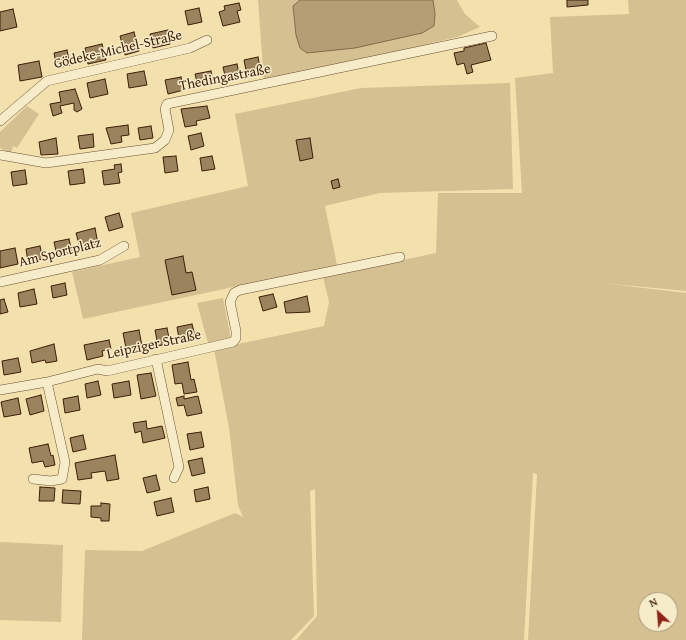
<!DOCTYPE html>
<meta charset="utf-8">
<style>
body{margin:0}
#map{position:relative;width:686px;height:640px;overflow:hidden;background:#f3e1ad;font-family:"Gentium Book Plus",serif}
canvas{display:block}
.north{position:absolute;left:638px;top:592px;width:40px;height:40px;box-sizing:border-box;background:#f7ecca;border:1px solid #ac997c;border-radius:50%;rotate:334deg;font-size:11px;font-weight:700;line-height:16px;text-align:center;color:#3c1d08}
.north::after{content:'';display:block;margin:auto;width:14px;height:18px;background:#8f2418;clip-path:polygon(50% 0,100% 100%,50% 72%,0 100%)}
</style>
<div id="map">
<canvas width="686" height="640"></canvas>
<div class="north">N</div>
</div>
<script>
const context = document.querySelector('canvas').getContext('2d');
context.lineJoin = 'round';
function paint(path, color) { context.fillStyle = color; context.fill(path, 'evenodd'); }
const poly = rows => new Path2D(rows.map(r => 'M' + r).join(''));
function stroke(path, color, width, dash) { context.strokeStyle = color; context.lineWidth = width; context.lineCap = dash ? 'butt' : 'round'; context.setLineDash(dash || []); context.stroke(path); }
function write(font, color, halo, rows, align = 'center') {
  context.font = font + ' "Gentium Book Plus",serif'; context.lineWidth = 3; context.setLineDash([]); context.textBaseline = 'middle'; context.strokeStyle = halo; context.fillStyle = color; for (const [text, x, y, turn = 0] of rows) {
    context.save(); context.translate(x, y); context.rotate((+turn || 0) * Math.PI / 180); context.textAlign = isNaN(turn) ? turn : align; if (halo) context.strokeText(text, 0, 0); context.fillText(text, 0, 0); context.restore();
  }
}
const green = poly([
 [258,0,301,0,293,7,300,48,308,53,435,14,433,0,457,0,465,14,480,27,457,37,420,46,264,82],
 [628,0,686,0,686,291,602,283,686,293,686,640,528,640,537,474,533,473,524,640,296,640,317,616,315,489,310,491,314,616,291,640,82,640,85,550,142,551,235,513,243,517,238,505,229,428,214,349,324,326,329,302,323,277,436,253,438,193,522,193,515,78,553,73,550,17,629,14],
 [646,600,670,600,670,624,646,624],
 [510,83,513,189,380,193,325,206,337,265,83,319,72,272,140,257,131,213,248,186,235,114,361,88],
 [27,106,39,114,17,148,13,146,11,153,0,148,0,132],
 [223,298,231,339,208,343,197,303],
 [0,542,63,545,61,622,0,620]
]);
const water = poly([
 [300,0,433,0,435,14,434,26,422,33,355,48,307,53,300,48,296,35,293,6,300,0]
]);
const building = poly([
 [567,0,588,0,588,5,567,7,567,0],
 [239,3,241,10,237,11,240,22,223,26,219,12,225,10,224,6,239,3],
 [199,8,202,22,188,25,185,11,199,8],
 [13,9,17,27,0,31,0,12,13,9],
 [168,30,170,44,153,48,150,34,168,30],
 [134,32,139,51,125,55,120,36,134,32],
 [486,43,491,60,471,65,473,72,467,74,464,63,457,65,454,53,464,51,464,48,486,43],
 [102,44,106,60,88,64,85,48,102,44],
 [67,50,70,65,57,68,54,53,67,50],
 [258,57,261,72,247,75,244,60,258,57],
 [39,61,42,77,20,81,18,65,39,61],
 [237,64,240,78,226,80,223,67,237,64],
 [144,71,147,85,129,88,127,74,144,71],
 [211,71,213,83,198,86,195,74,211,71],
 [181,77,184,90,168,94,165,80,181,77],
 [105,79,108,94,90,98,87,83,105,79],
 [75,89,82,109,77,112,74,110,74,103,60,106,62,113,53,116,50,104,61,102,59,92,75,89],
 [207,106,210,118,196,121,197,125,185,127,181,109,207,106],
 [128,125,129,135,121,136,122,142,111,144,106,128,128,125],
 [151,126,153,138,140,140,138,128,151,126],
 [201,133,204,146,191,150,188,136,201,133],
 [93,134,94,147,80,149,78,136,93,134],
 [56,138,58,154,41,155,39,142,56,138],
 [310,138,313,158,300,161,296,140,310,138],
 [176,156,178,171,165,173,163,157,176,156],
 [212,156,215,169,202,171,200,158,212,156],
 [121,164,122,172,118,173,120,183,104,185,102,171,115,169,114,165,121,164],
 [83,169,85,183,70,185,68,171,83,169],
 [25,170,27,184,13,186,11,172,25,170],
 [338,179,340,187,333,189,331,181,338,179],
 [119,213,123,227,109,231,105,217,119,213],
 [95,228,98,244,80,248,76,233,95,228],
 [69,239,72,253,57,255,54,242,69,239],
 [40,246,43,259,28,262,26,249,40,246],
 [15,248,18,264,0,268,0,251,15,248],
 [183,256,186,273,192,272,196,290,172,295,165,260,183,256],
 [65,283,67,295,53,298,51,286,65,283],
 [34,289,37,304,20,307,18,293,34,289],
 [273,294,277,307,263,311,259,297,273,294],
 [307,296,310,312,286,313,284,302,307,296],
 [4,299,8,312,0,314,0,300,4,299],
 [192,324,195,336,179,339,177,327,192,324],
 [167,328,170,343,158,346,155,330,167,328],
 [139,330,142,346,126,348,123,333,139,330],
 [109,340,111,349,102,351,103,356,87,360,84,345,109,340],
 [54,344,57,361,46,363,45,360,32,363,30,351,54,344],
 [18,358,21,372,4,375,2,361,18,358],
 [188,362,191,380,194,379,197,392,184,394,182,383,175,384,172,365,188,362],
 [151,373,156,396,141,399,137,375,151,373],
 [98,381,101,395,87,398,85,384,98,381],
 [129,381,131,395,114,398,112,384,129,381],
 [41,395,44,411,30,415,26,399,41,395],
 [78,396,80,410,65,413,63,399,78,396],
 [184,396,184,399,198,396,202,413,187,416,184,405,178,406,176,398,184,396],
 [18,398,21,414,4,417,1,402,18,398],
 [146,421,147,429,162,426,165,438,143,443,141,431,135,433,133,423,146,421],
 [201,432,204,447,190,450,187,434,201,432],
 [83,435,86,449,73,452,70,438,83,435],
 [48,444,51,456,53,455,55,465,45,467,43,461,32,463,29,448,48,444],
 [115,455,119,479,107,481,105,471,91,473,92,478,78,480,75,463,115,455],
 [202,458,205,473,192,476,188,461,202,458],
 [156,475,160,490,147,493,143,478,156,475],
 [40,487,55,488,54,501,39,501,40,487],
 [208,487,210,499,196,502,194,490,208,487],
 [63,490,81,491,80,504,62,503,63,490],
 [171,498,174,512,157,516,154,502,171,498],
 [101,503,110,504,109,521,101,521,101,518,91,517,91,506,101,506,101,503]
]);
const minor = poly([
 [0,121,47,81,190,48,207,40],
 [0,155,46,163,155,148,165,140,169,130,165,109,167,104,492,36],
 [0,282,100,260,124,246],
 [156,359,179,467,174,478],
 [0,390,47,382,98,369,107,371,233,342,236,338,236,331,230,302,234,293,240,290,400,257],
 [33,479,51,481,62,479,65,462,47,382]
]);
const streetNames = [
 ["Gödeke-Michel-Straße",118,50,-13],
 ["Thedingastraße",225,78,-11],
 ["Am Sportplatz",60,253,-14],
 ["Leipziger Straße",154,345,-12]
];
paint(green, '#d4c091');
paint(water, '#b59e75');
stroke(water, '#856a49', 1);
paint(building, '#9b835e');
stroke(building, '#3c1d08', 1);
stroke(minor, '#6a4e31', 10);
stroke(minor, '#f7ecca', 9);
write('14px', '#3c1d08', '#f7ecca', streetNames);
</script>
